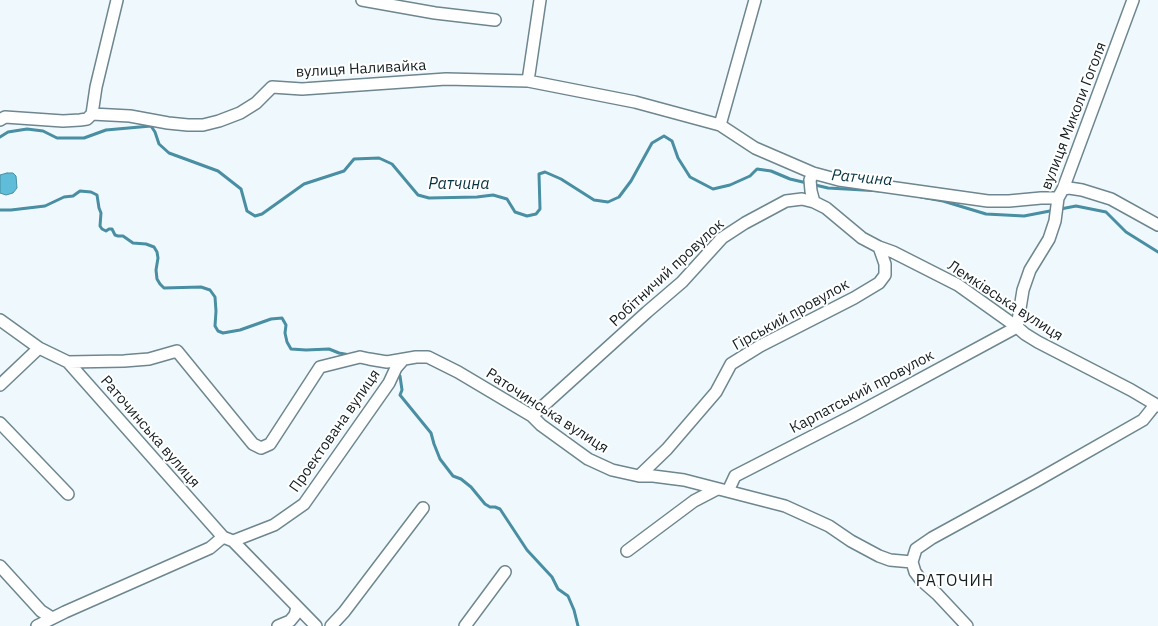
<!DOCTYPE html>
<meta charset="utf-8">
<style>
body{margin:0}
canvas{display:block;background:#eff9fd}
</style>
<canvas width="1158" height="626"></canvas>
<script>
const context = document.querySelector('canvas').getContext('2d');
context.lineJoin = 'round';
function paint(path, color) { context.fillStyle = color; context.fill(path, 'evenodd'); }
const poly = rows => new Path2D(rows.map(r => 'M' + r).join(''));
function stroke(path, color, width, dash) { context.strokeStyle = color; context.lineWidth = width; context.lineCap = dash ? 'butt' : 'round'; context.setLineDash(dash || []); context.stroke(path); }
function write(font, color, halo, rows, align = 'center') {
  context.font = font + ' "IBM Plex Sans",sans-serif'; context.lineWidth = 4; context.setLineDash([]); context.textBaseline = 'middle'; context.strokeStyle = halo; context.fillStyle = color; for (const [text, x, y, turn = 0] of rows) {
    context.save(); context.translate(x, y); context.rotate((+turn || 0) * Math.PI / 180); context.textAlign = isNaN(turn) ? turn : align; if (halo) context.strokeText(text, 0, 0); context.fillText(text, 0, 0); context.restore();
  }
}
const water = poly([
 [7,173,13,173,16,176,17,188,13,193,6,195,0,193,0,175,7,173]
]);
const stream = poly([
 [0,137,8,132,27,129,43,131,57,138,84,138,106,130,151,126,155,132,159,144,169,153,218,171,241,189,247,211,255,216,262,214,304,184,344,171,354,159,379,158,392,164,418,195,429,198,477,197,493,195,507,199,515,212,527,216,536,214,540,209,539,174,545,172,561,179,594,200,608,202,619,197,631,181,652,143,664,136,672,141,678,158,690,177,713,189,730,185,750,176,757,169,771,171,790,179,828,188,881,191],
 [921,197,943,201,986,214,1024,216,1076,206,1106,212,1126,232,1158,252],
 [0,210,11,210,45,206,64,197,73,196,80,191,91,192,97,195,99,208,101,213,100,226,102,229,106,231,109,229,112,229,115,235,118,236,123,236,133,243,146,244,154,247,157,252,158,258,156,270,157,279,160,284,164,288,201,287,210,290,215,297,216,311,215,326,218,331,223,333,240,330,271,319,282,318,286,325,285,333,287,342,291,349,306,350,329,349,339,353,350,355],
 [396,373,400,376,402,390,400,395,431,433,434,444,440,459,453,476,461,479,471,487,485,504,490,507,495,507,500,509,527,550,552,577,558,589,568,596,574,610,578,626]
]);
const minor = poly([
 [362,0,435,13,495,20],
 [528,81,540,0],
 [92,114,96,87,117,0],
 [0,120,5,117,63,121,80,120,87,119,92,114,130,116,168,123,188,125,203,125,219,121,240,113,256,103,272,87,302,89,446,79,528,81,635,102,720,125,755,148,813,173,839,180,988,201,1009,201,1041,198,1058,198],
 [720,125,755,0],
 [813,173,810,180,811,191,814,202],
 [1063,189,1069,188,1082,190,1111,199,1158,225],
 [0,320,39,348,68,362,223,537,233,541,316,626],
 [68,362,124,361,149,359,177,351,253,444,261,448,270,444,320,367,360,357,369,359,387,362,416,357,428,357,458,372,532,416,541,425,588,459,612,470,639,476,653,476,684,480,785,506,829,526,851,541,879,556,890,560,912,562,915,572,921,580,937,594,967,626],
 [0,385,39,348],
 [532,416,647,312,682,282,722,238,745,223,786,201,802,199,814,202,826,208,862,238,879,247,893,252,958,285,1017,327,1025,334,1038,342,1131,390,1158,406],
 [0,423,68,494],
 [639,476,667,449,716,392,731,364,760,346,854,298,879,283,885,275,885,264,879,247],
 [728,491,735,476,854,415,1017,327,1023,290,1030,270,1049,239,1055,221,1058,198,1063,189,1133,0],
 [233,541,274,525,304,504,389,383,396,368,403,360],
 [627,551,694,501,717,489],
 [912,562,916,549,932,538,1036,481,1143,420,1155,405],
 [0,566,41,611,52,618],
 [37,626,65,612,210,548,223,537],
 [278,626,290,621,295,615,297,607],
 [331,626,344,612,423,508],
 [465,626,505,572]
]);
const streetNames = [
 ["вулиця Наливайка",361,69,-3],
 ["вулиця Миколи Гоголя",1074,116,-69],
 ["Робітничий провулок",667,273,-43],
 ["Лемківська вулиця",1005,301,33],
 ["Гірський провулок",791,315,-29],
 ["Карпатський провулок",862,392,-28],
 ["Раточинська вулиця",547,411,33],
 ["Проектована вулиця",335,431,-55],
 ["Раточинська вулиця",150,432,49]
];
const waterNames = [
 ["Ратчина",862,178,5],
 ["Ратчина",459,184]
];
const neighbourhoodNames = [
 ["РАТОЧИН",955,581]
];
paint(water, '#5fbdd9');
stroke(water, '#498ea2', 1);
stroke(stream, '#498ea2', 3);
stroke(minor, '#6e868f', 14);
stroke(minor, '#fff', 11);
write('15px', '#151f22', '#fff', streetNames);
write('italic 16px', '#05333f', '#fff', waterNames);
context.letterSpacing = '1px';
write('16px', '#151f22', '#fff', neighbourhoodNames);
context.letterSpacing = '0px';
</script>
